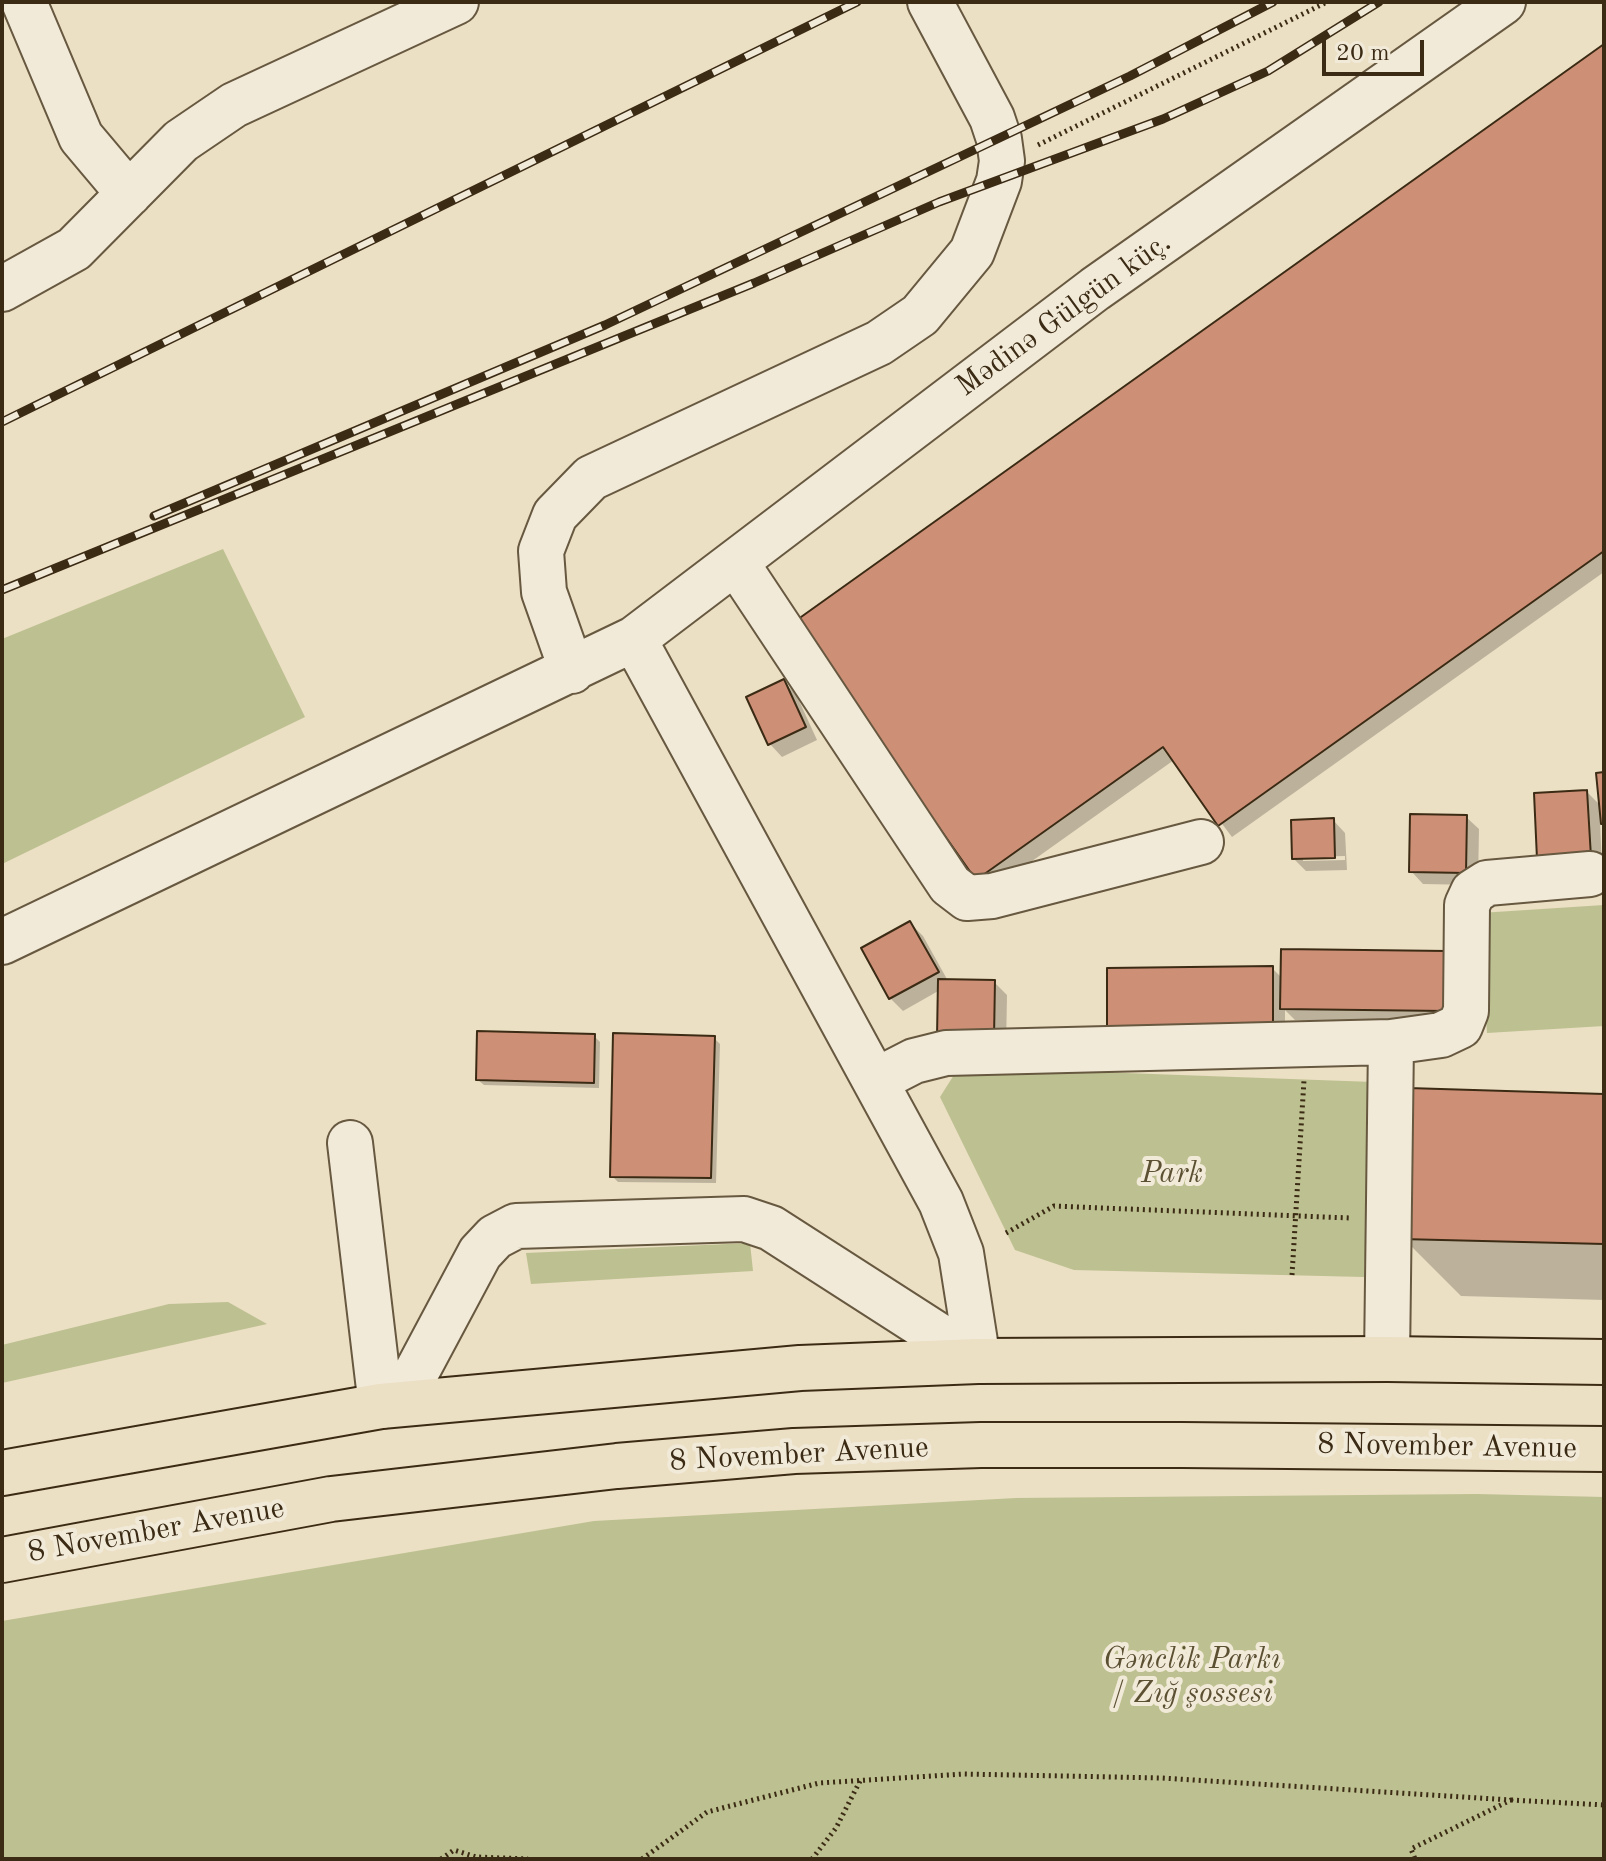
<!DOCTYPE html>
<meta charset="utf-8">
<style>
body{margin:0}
#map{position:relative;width:1606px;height:1861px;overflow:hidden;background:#ebdfc4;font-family:"Old Standard TT",serif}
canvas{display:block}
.frame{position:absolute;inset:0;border:4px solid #3b2b14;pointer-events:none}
.scale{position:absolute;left:1322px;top:40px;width:102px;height:36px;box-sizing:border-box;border:4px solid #3b2b14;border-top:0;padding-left:10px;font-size:24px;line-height:28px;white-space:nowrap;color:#3b2b14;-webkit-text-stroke:6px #f2ead9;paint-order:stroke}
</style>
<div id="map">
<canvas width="1606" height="1861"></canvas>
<div class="frame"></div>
<div class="scale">20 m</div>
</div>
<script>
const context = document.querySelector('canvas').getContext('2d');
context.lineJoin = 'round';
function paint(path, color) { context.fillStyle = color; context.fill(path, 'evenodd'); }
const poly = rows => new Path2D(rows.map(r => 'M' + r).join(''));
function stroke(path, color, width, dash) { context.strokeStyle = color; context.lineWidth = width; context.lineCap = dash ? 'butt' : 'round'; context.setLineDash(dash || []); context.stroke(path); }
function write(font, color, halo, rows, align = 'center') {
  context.font = font + ' "Old Standard TT",serif'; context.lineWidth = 8; context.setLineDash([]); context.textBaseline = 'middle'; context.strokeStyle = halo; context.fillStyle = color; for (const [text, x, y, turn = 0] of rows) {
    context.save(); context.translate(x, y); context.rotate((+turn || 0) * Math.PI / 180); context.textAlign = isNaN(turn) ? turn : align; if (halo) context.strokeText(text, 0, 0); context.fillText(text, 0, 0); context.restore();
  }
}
const green = poly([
 [223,549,305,717,2,864,2,639],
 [1604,905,1604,1026,1487,1033,1480,913],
 [959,1067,1373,1082,1364,1277,1074,1270,1015,1250,940,1097],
 [750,1243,753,1271,531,1284,526,1253],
 [228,1302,267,1324,2,1383,2,1345,169,1304],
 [1477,1494,1604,1497,1604,1859,2,1859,2,1621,594,1521,1016,1498]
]);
const shadow = poly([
 [1604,47,1604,572,1232,837,1174,760,990,891,978,878],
 [783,681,796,694,817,740,782,757,770,744,748,698],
 [1604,774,1604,824,1600,820,1602,869,1552,871,1587,792,1602,807],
 [1466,817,1479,829,1478,885,1423,884,1411,871],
 [1333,820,1345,833,1347,870,1306,871,1294,859],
 [1345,856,1345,860,1303,861,1303,857],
 [910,923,923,936,948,981,994,982,1007,995,1006,1050,940,990,903,1011,890,998],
 [1459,966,1458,1023,1295,1020,1285,1010,1285,1038,1122,1040,1272,968,1283,979],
 [594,1036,600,1042,599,1088,484,1085,478,1080],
 [714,1038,720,1044,716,1183,618,1182,612,1176],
 [1604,1096,1604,1300,1461,1296,1403,1238]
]);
const building = poly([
 [1604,44,1604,551,1218,826,1163,747,976,880,794,622,1604,44],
 [784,679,806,727,768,745,746,697,784,679],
 [1604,772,1604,824,1601,824,1596,773,1604,772],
 [1587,790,1591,857,1537,859,1534,793,1587,790],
 [1410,814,1467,815,1466,873,1409,872,1410,814],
 [1334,818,1335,858,1292,859,1291,820,1334,818],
 [910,921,939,972,889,999,861,948,910,921],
 [1281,949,1447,951,1446,1011,1280,1009,1281,949],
 [1273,966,1273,1026,1107,1028,1107,968,1273,966],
 [938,979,995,980,994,1038,937,1037,938,979],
 [477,1031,595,1034,594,1083,476,1080,477,1031],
 [613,1033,715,1036,711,1178,610,1177,613,1033],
 [1408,1088,1604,1094,1604,1244,1401,1239,1408,1088]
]);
const path = poly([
 [1038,145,1327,2],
 [1006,1233,1054,1206,1350,1218],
 [1292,1275,1304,1080],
 [1511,1800,1604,1805],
 [441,1859,454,1850,476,1857,528,1859],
 [642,1859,707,1812,819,1783,964,1774,1162,1778,1511,1800,1411,1849,1415,1859],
 [812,1859,836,1828,860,1781]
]);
const minor = poly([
 [24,2,81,137,129,194],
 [2,289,74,249,181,141,234,105,456,2],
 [737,564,950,885,967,898,992,896,1201,842],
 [634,639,1095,289,1503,2],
 [572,671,544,592,541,551,555,515,591,478,879,343,920,315,972,252,999,181,1002,161,999,139,992,118,930,2],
 [2,942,634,639,941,1202,961,1253,978,1361],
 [877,1080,914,1061,946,1053,1391,1042,1441,1035,1460,1026,1466,1011,1467,905,1473,892,1487,883,1590,874],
 [350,1143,381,1406],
 [1387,1359,1391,1042],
 [400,1403,480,1253,495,1237,516,1226,744,1219,771,1228,978,1361]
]);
const highway = poly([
 [2,1473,381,1406,800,1368,978,1361,1387,1359,1604,1362],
 [2,1560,331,1499,617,1466,794,1451,981,1445,1182,1445,1604,1449]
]);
const rail = poly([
 [2,422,857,2],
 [154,516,605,325,1130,76,1273,2],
 [2,590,754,283,939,202,1163,119,1268,71,1379,2]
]);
const streetNames = [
 ["Mədinə Gülgün küç.",1064,315,-36],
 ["8 November Avenue",1447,1447,1],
 ["8 November Avenue",799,1455,-3],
 ["8 November Avenue",156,1531,-10]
];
const parkNames = [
 ["Park",1172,1174],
 ["Gənclik Parkı",1192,1660],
 ["/ Zığ şossesi",1192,1694]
];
paint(green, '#bdc090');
paint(shadow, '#0003');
paint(building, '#ce8f77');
stroke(building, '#3b2b14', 2);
stroke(minor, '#675840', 48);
stroke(highway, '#3b2b14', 48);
stroke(path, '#3b2b14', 5, [2, 4]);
stroke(minor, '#f2ead9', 44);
stroke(highway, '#ebdfc4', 44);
stroke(rail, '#3b2b14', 9);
stroke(rail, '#f2ead9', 6, [18]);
write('30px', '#3b2b14', '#f2ead9', streetNames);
write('italic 30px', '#5c5033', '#f2ead9', parkNames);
</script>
